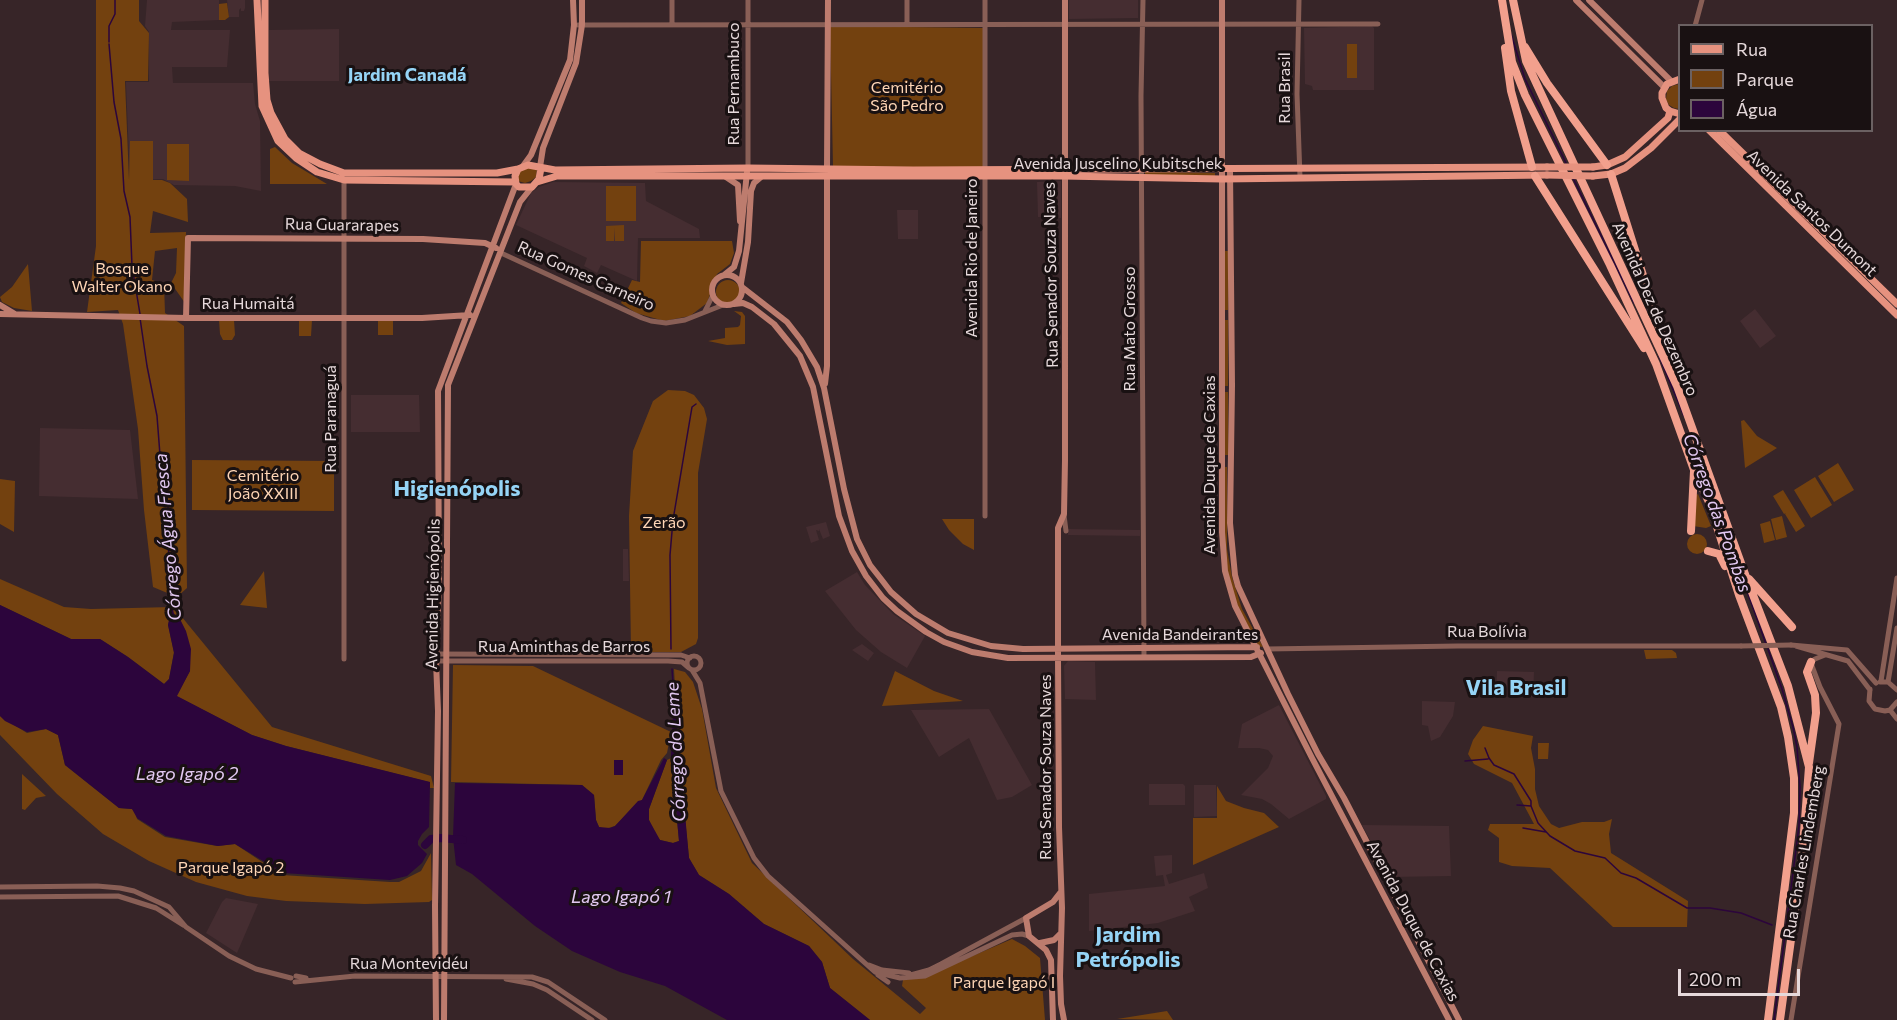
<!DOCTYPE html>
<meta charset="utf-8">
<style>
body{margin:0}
#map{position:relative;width:1897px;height:1020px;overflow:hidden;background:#372528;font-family:Commissioner,sans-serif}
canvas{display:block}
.legend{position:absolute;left:1678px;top:24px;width:195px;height:108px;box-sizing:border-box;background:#191112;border:2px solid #6b6162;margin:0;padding:8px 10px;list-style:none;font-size:18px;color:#e6d9db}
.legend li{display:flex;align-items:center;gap:12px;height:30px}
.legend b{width:30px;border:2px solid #6b6162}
.scale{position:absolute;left:1678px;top:969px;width:122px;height:27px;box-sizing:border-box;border:3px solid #e6d9db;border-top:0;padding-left:8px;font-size:18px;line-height:21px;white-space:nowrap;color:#e6d9db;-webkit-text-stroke:4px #191112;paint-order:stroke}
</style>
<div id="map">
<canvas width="1897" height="1020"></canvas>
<ul class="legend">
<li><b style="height:8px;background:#e6927f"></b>Rua</li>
<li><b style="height:16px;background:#73410f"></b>Parque</li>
<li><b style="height:16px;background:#2c053c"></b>Água</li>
</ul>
<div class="scale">200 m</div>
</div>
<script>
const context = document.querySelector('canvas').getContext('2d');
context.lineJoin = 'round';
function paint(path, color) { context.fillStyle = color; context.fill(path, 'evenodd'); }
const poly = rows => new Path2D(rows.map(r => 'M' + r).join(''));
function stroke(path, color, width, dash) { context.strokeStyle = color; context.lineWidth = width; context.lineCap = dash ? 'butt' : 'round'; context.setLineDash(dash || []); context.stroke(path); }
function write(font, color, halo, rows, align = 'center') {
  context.font = font + ' Commissioner,sans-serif'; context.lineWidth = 6; context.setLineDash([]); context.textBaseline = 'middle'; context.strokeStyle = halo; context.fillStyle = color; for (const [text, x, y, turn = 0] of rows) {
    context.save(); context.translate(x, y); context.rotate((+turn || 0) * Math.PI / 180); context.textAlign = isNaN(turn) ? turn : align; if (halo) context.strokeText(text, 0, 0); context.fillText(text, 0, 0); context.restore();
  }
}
const built = poly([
 [147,0,219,0,219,20,172,22,171,30,230,30,227,67,172,67,173,83,253,83,255,104,260,121,261,191,235,186,174,185,163,179,130,180,126,84,126,82,149,82,149,32,145,26],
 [227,0,245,0,245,8,244,11,241,11,241,8,239,10,239,17,229,17],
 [1069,0,1138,0,1138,18,1069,19],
 [1372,26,1374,28,1374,90,1313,90,1312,86,1305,84,1304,28],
 [339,29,339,81,269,81,269,30],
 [1061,181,1061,218,1038,217,1037,182],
 [553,182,645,183,646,201,699,229,700,238,638,238,637,281,601,265,597,273,584,266,587,258,516,225,531,193,539,187],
 [897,210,918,210,918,239,898,239],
 [1755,309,1776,336,1760,348,1740,321],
 [351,395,419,395,420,432,351,432],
 [40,428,130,430,138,499,39,496],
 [826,522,830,536,823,539,819,529,819,531,816,530,819,540,811,543,806,527],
 [1068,529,1140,530,1140,536,1068,535],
 [623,549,628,549,629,581,623,581],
 [857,572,865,585,893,614,925,636,907,668,881,652,856,630,825,591],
 [862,644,874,653,868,661,852,650],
 [1068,661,1095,662,1096,700,1065,699,1064,666],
 [1497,671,1534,672,1533,697,1496,695],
 [1422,701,1455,702,1453,716,1440,737,1431,741,1428,726,1422,725],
 [1279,705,1326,796,1326,799,1289,819,1271,804,1262,799,1241,795,1268,768,1273,756,1268,750,1259,748,1238,748,1242,724],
 [989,709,1032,785,1012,797,997,800,969,738,939,757,911,710],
 [1149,784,1183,784,1185,786,1185,805,1149,805],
 [1194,785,1216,785,1217,816,1194,817],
 [1362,825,1449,826,1451,876,1390,877],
 [1172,855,1172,873,1166,875,1169,884,1204,873,1208,888,1189,897,1195,911,1158,923,1089,931,1089,894,1165,886,1163,875,1156,876,1154,856],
 [226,898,258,904,237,953,206,933,222,902]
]);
const green = poly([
 [96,0,139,0,139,21,149,33,148,81,125,81,129,180,130,141,153,141,153,180,162,180,170,183,187,199,188,222,153,211,150,233,186,232,185,303,171,283,176,273,177,248,155,251,152,280,164,284,165,313,184,326,187,588,177,597,153,587,144,510,138,429,123,324,118,310,87,312,96,246],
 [227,3,229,17,225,20,219,20,219,4],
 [830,26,984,28,984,168,833,166],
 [1347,44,1357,44,1357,78,1347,78],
 [1679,84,1679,109,1674,108,1669,105,1666,99,1667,91,1672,86],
 [167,144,189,144,189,181,167,180],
 [275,147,292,163,327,184,270,184,270,149],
 [523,167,537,169,536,177,531,181,525,183,518,181,517,175],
 [1145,172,1215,173,1215,176,1145,176],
 [606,186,636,186,636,221,606,221],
 [624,225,624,241,615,241,615,228,614,241,606,241,606,226],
 [641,241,732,241,734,253,730,264,717,274,707,303,690,316,664,321,636,313,621,303,632,280,640,282],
 [1224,251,1228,251,1228,310,1224,310],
 [28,264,32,311,14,308,2,302,0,297,12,287],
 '716 292a12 12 0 1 1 24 0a12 12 0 1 1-24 0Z',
 [734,311,742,312,745,316,745,344,727,345,708,341,725,338,725,328,738,327,740,325,741,316],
 [219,320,234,320,235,335,232,340,223,340,220,334],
 [299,320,312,320,311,336,299,336],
 [1224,320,1228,320,1228,386,1224,386],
 [378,321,393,321,393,335,378,335],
 [668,390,685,391,694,395,704,408,707,419,698,473,698,638,696,644,681,652,639,652,631,651,629,516,633,451,653,401],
 [1224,392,1228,392,1228,455,1224,455],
 [1744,420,1757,436,1777,448,1745,468,1741,421],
 [192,460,334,461,334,511,192,510],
 [1838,463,1854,490,1834,502,1818,476],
 [1224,467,1227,467,1227,549,1232,577,1242,609,1263,647,1257,646,1234,601,1230,585,1224,549],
 [1815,477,1832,505,1811,518,1794,490],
 [0,479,15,481,14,532,0,524],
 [1783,490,1805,526,1796,532,1785,514,1786,513,1784,514,1773,496],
 [1698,494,1711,526,1706,528,1693,526,1696,495],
 [1782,516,1787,537,1776,540,1771,519],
 [942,519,974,519,974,550,963,544,949,530],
 [1770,521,1775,540,1764,543,1760,524],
 '1687 544a10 10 0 1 1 20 0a10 10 0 1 1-20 0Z',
 [264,571,267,608,240,605],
 [0,579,64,607,91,609,172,607,177,611,272,727,431,776,434,788,430,788,429,782,286,746,252,735,176,696,190,671,171,612,168,625,174,652,169,679,164,684,128,657,100,639,71,639,0,605],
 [1644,650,1672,650,1676,653,1677,658,1646,659],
 [453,665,533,666,671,732,667,753,661,760,642,800,615,826,605,829,599,827,596,820,594,795,582,785,451,782],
 [674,669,685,672,693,682,702,709,716,788,752,863,853,959,920,1014,926,1008,902,986,903,980,926,976,1012,939,1025,946,1040,958,1045,1020,870,1020,830,988,822,962,809,946,764,924,729,894,699,875,689,858,679,758],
 [895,671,934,691,963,701,882,706],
 [0,716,27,733,46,729,58,735,65,765,119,808,132,809,136,813,137,819,165,837,217,846,235,844,282,875,390,882,399,882,421,871,431,853,432,900,429,902,365,904,286,901,247,896,196,882,149,861,103,834,57,794,0,735],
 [1483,726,1533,736,1531,748,1535,769,1535,789,1539,806,1551,824,1559,828,1582,822,1604,822,1612,819,1609,834,1611,853,1688,901,1687,927,1613,927,1550,868,1512,866,1499,862,1499,838,1488,830,1490,824,1534,824,1512,783,1474,764,1468,754,1473,740],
 [1538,743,1549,743,1548,759,1538,759],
 [671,758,679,841,673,843,660,840,654,832,649,820,649,809,667,760],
 [22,774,46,796,36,798,25,810,22,809],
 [1217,786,1226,801,1244,808,1264,813,1279,827,1193,865,1193,818,1217,818],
 [1167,1011,1173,1020,1117,1019]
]);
const water = poly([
 [0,605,71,639,100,639,128,657,164,684,169,679,174,653,168,625,171,611,180,619,186,631,191,649,190,671,177,696,252,735,286,746,430,782,429,827,422,834,418,841,418,845,427,854,422,863,407,876,390,880,283,873,235,844,218,846,166,836,137,818,132,809,119,808,65,765,58,735,46,729,27,732,5,721,0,716],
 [674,694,689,858,699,875,729,894,764,924,809,946,822,962,830,988,870,1020,727,1020,665,986,620,972,572,951,535,926,472,874,456,865,453,837,455,783,582,785,594,795,596,820,599,827,610,828,615,826,638,801,642,800,664,758,667,760,649,809,649,820,660,840,673,843,679,841,671,755],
 [614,760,623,760,623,775,614,775]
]);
const stream = poly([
 [1511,34,1525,79,1566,163],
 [109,42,109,26,115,14,115,0],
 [109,44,114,102,121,139,124,191,130,217,132,266,140,314],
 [1573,178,1634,303],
 [140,318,147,366,157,416,160,455,168,505,169,580,173,614],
 [1659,356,1684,416],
 [1718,510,1766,644],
 [671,649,670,555,673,520,692,407,696,404],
 [1768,649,1782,689,1793,727,1797,747,1800,787,1799,826,1774,1020],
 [672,669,674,698],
 [1485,748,1489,758,1494,765,1514,774,1531,801,1531,806,1538,823,1550,836,1575,851,1605,858,1621,873,1636,878,1687,908,1710,908,1741,913,1772,925],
 [1465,761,1488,759],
 [1517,805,1531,806],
 [1523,828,1546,832]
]);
const river = poly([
 [425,845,431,839,440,838,463,840]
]);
const tertiary = poly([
 [672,0,672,25],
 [748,0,748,168],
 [907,0,907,24],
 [985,0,985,516],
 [1143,0,1141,96,1144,657],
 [1299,0,1297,94,1300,177],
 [578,25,1378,24],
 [1695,26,1702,0],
 [344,180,344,659],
 [501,253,642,318,651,321,666,323,685,320,723,305],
 [705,311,713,295],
 [1064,515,1066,531],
 [1791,645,1847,650,1876,683],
 [1796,646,1848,661,1870,690],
 [1267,649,1458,646,1741,646],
 [436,654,681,655,690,658],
 '687 663a7 7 0 1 1 14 0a7 7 0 1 1-14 0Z',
 [436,661,668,661,682,662,689,668],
 [692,670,700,683,721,791,754,858,768,876,875,972,900,978,925,976,1012,935,1022,934,1029,936],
 [1881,681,1897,578],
 [1880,682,1888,682,1897,690],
 [1888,682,1897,628],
 [1870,689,1869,701,1875,709,1885,711,1890,710,1897,702],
 [1890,710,1897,719],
 [0,887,97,886,120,888,134,891,169,907,186,927,229,956,256,969,291,978],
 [0,897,118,896,156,908,183,925],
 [869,965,882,970,909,973],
 [878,975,888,982],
 [296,976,306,978],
 [907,976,929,970,941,964,1026,918],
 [506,979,533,984,547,990,592,1020],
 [295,982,355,976,532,977,548,982,605,1020],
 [1791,1020,1839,724,1820,687,1812,666,1811,662,1815,659,1825,655]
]);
const secondary = poly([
 [1222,0,1222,532,1225,571,1235,606,1312,758,1449,1020],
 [1576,0,1664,87],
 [1589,0,1671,81],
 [523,166,531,155,570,60,574,25,573,0],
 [540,167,543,148,576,63,582,25,582,0],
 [827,169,828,0],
 [1230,169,1232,386,1230,523,1235,575,1238,586,1288,694,1318,754,1344,798,1459,1020],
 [726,177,738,185,740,221],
 '712 290a15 15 0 1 1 30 0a15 15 0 1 1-30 0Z',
 [724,275,734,267,739,251,747,172],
 [741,283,748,242,751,191,754,183,761,177],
 [742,287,787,322,801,340,817,367,824,388,844,489,857,539,870,565,881,579,891,592,916,614,948,633,991,646,1023,649,1257,647],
 [734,304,743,303,752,307,774,324,800,356,813,387,839,516,852,551,866,576,883,598,897,611,926,632,944,642,972,652,1008,658,1251,657,1261,653],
 [0,305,15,314],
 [0,314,186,318,422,318,470,315],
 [186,318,188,238,423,239,485,243,496,248],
 [825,384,827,366,827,177],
 [1040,943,1054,940,1060,934],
 [436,1020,435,906,438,711,436,661,439,584,438,391,516,184],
 [444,1020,448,385,520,202,532,187],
 [1053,1020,1051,960,1046,950,1029,936,1026,918,1053,902,1060,893],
 [1064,1020,1061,1004,1060,976,1062,908,1059,827,1058,658,1058,528,1064,514,1065,460,1065,0]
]);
const primary = poly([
 [257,0,262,106,278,141,296,158,317,172,344,180,515,182],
 [265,0,265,73,267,100,271,113,285,139,299,153,320,164,344,173,497,173,518,169],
 [1680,79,1667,84,1662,93,1662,98,1666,108,1670,111,1680,114],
 [1709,130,1897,315],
 [1719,130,1897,304],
 [1593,167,1607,165,1625,157,1668,118,1670,111],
 [541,168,539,179,532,187,519,187,516,184,515,176,518,169,528,165,555,170,748,168,913,170,1547,167],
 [1593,176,1611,174,1625,168,1651,148,1680,119],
 [537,182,557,176,1063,176,1222,179,1547,175]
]);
const trunk = poly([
 [1502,0,1512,62,1525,95,1610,265,1656,364,1694,470,1709,502,1739,595,1781,707,1788,737,1794,778,1794,813,1768,1020],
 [1513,0,1526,61,1677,386,1745,574,1788,686,1809,767,1802,859,1780,1020],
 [1525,47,1547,83,1607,165],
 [1505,48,1511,91,1532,167],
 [1611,174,1670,361],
 [1535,176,1644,348],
 [1691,531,1694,471],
 [1708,551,1719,554,1725,566],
 [1749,579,1792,627],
 [1809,763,1816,713,1815,695,1807,672,1811,662]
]);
const tertiaryBridge = poly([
 [1741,646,1791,645]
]);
const primaryBridge = poly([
 [1547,167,1593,167],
 [1547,175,1593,176]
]);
const streetNames = [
 ["Rua Pernambuco",734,84,-90],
 ["Rua Brasil",1285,88,-90],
 ["Avenida Juscelino Kubitschek",1118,164],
 ["Avenida Santos Dumont",1812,213,44],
 ["Rua Guararapes",342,225,1],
 ["Avenida Rio de Janeiro",972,258,-90],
 ["Rua Senador Souza Naves",1051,275,-91],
 ["Rua Gomes Carneiro",586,276,24],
 ["Rua Humaitá",248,304],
 ["Avenida Dez de Dezembro",1655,309,66],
 ["Rua Mato Grosso",1130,329,-90],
 ["Rua Paranaguá",331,419,-90],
 ["Avenida Duque de Caxias",1210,465,-90],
 ["Avenida Higienópolis",433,594,-89],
 ["Rua Bolívia",1487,632],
 ["Avenida Bandeirantes",1180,635],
 ["Rua Aminthas de Barros",564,647],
 ["Rua Senador Souza Naves",1046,767,-90],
 ["Rua Charles Lindemberg",1804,852,-80],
 ["Avenida Duque de Caxias",1413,921,62],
 ["Rua Montevidéu",409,964]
];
const parkNames = [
 ["Cemitério",907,88],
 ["São Pedro",907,106],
 ["Bosque",122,269],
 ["Walter Okano",122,287],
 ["Cemitério",263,476],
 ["João XXIII",263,494],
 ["Zerão",664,523],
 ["Parque Igapó 2",231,868],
 ["Parque Igapó I",1004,983]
];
const neighbourhoodNames = [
 ["Jardim Canadá",407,75]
];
const waterNames = [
 ["Córrego das Pombas",1717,513,70],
 ["Córrego Água Fresca",168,537,-95],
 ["Córrego do Leme",676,752,-93],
 ["Lago Igapó 2",187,774],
 ["Lago Igapó 1",621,897]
];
const districtNames = [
 ["Higienópolis",457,489],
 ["Vila Brasil",1516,688],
 ["Jardim",1128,935],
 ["Petrópolis",1128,960]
];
paint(built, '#452d31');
paint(green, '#73410f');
paint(water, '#2c053c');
stroke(stream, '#2c053c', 1.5);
stroke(river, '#2c053c', 8);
stroke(tertiary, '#895f56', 5);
stroke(secondary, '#bd7c6e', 6);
stroke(primary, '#e6927f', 7);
stroke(trunk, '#f2a08d', 8);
stroke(tertiaryBridge, '#895f56', 5);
stroke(primaryBridge, '#e6927f', 7);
write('16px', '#e6d9db', '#191112', streetNames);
write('16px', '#ffd6b6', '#191112', parkNames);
write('bold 18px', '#95d4f6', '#191112', neighbourhoodNames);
write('italic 18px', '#e2c8f1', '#191112', waterNames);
write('bold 22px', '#95d4f6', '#191112', districtNames);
</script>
